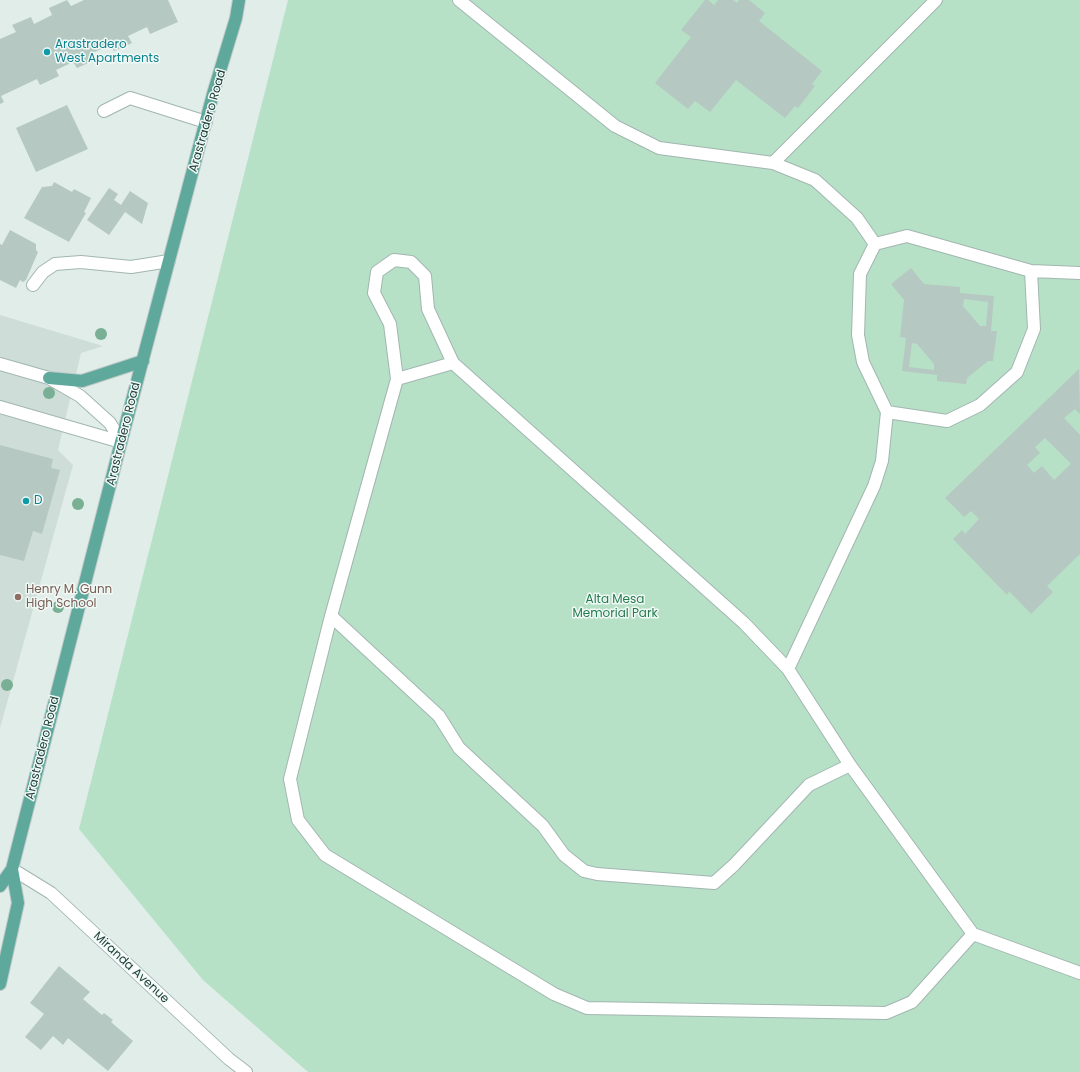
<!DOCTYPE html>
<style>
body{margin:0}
canvas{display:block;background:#e0ede9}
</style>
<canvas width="1080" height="1072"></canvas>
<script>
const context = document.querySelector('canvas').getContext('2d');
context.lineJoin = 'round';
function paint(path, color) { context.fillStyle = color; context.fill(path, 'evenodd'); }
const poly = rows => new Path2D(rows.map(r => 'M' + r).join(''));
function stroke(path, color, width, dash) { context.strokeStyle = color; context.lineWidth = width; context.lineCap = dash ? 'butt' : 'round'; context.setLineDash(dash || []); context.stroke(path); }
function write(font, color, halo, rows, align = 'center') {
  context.font = font + ' Poppins,sans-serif'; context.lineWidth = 3; context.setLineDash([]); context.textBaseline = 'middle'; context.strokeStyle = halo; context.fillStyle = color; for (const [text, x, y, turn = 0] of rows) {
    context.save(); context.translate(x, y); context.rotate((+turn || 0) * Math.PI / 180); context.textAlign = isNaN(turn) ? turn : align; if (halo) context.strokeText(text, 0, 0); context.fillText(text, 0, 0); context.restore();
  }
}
const built = poly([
 [0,315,103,346,81,353,58,450,73,465,0,728]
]);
const green = poly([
 [288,0,1080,0,1080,1072,308,1072,203,980,79,829]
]);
const building = poly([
 [67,0,71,6,84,0,168,0,178,22,150,34,147,27,128,36,132,43,114,51,111,45,92,53,95,60,77,68,73,62,56,70,59,76,40,85,37,79,1,96,4,102,0,104,0,39,16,32,12,25,31,17,34,24,52,15,49,8],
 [705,0,708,0,714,5,718,0,733,0,737,3,739,0,749,0,765,13,759,21,822,71,812,84,815,86,798,108,795,106,785,118,736,80,710,112,695,101,688,109,655,83,691,37,681,30],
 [67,105,88,149,36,172,16,128],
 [54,182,72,192,74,189,91,198,84,212,86,213,69,242,24,218,42,187,52,186],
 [109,188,118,194,114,200,121,205,130,191,148,203,142,224,125,212,109,235,87,220],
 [10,230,36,244,36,250,38,252,26,280,23,282,20,280,16,288,0,280,0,244,2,245],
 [911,268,924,284,960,287,960,293,994,296,991,331,997,331,993,361,988,361,967,378,966,384,937,381,937,375,902,371,906,338,900,337,904,300,891,284],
 [964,299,988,302,986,326,980,326,963,306],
 [912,343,917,344,934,364,934,370,909,367],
 [1079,369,1080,414,1075,409,1064,418,1080,435,1080,554,1047,586,1053,592,1031,614,1009,591,1007,595,953,539,962,530,965,534,979,519,971,511,964,517,945,498],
 [1045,438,1071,464,1054,480,1042,466,1034,473,1027,465,1040,453,1035,447],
 [0,445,53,459,51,468,60,470,42,534,33,531,24,561,0,555],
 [59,966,90,992,83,999,102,1015,104,1013,113,1020,111,1022,133,1041,108,1071,68,1038,63,1045,53,1036,41,1050,25,1037,44,1014,30,1003]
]);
const minor = poly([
 [459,0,615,126,659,148,773,163,815,180,857,218,875,244,860,274,858,335,863,362,887,412,882,461,874,486,788,669,744,623,453,363,397,379,331,616,290,779,298,820,325,855,554,994,587,1008,886,1013,912,1002,973,934,1080,973],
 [104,111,130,98,206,122],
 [773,163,936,0],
 [875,244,907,236,1031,271,1034,329,1017,372,980,405,947,421,887,412],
 [1031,271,1080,273],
 [33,285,43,272,55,264,81,262,131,267,169,261],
 [0,364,49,378,80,396,110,423,121,442],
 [397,379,390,324,374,293,377,272,394,260,411,262,425,276,428,309,453,363],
 [0,407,121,442],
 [331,616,439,716,459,748,543,826,564,855,584,871,597,874,714,883,734,865,809,785,850,765],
 [788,669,850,765,973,934],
 [12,869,51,893,229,1059,246,1072]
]);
const major = poly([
 [49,378,82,381,143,361],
 [0,886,12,869,121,442,213,94,236,18,239,0],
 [0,984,18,903,12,869]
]);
const trees = [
 [101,334],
 [49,393],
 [78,504],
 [58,607],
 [7,685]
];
const markers = [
 [47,52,4,"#0f9aa8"],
 [26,501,4,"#0f9aa8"],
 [18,597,4,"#8d6e63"]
];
const cultureNames = [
 ["Arastradero",55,45],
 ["West Apartments",55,59],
 ["D",34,501]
];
const streetNames = [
 ["Arastradero Road",208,121,-74],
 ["Arastradero Road",124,434,-76],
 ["Arastradero Road",43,748,-76],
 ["Miranda Avenue",131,968,43]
];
const educationNames = [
 ["Henry M. Gunn",26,590],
 ["High School",26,604]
];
const parkNames = [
 ["Alta Mesa",615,600],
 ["Memorial Park",615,614]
];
paint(built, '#ceddd8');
paint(green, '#b7e1c6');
paint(building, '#b5c8c2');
stroke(minor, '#a2b6b1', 14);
stroke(major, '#c0cac8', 14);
stroke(minor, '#fff', 12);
stroke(major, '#5fa89c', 12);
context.fillStyle = '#79af94';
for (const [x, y] of trees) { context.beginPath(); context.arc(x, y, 6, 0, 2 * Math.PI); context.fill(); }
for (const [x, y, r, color] of markers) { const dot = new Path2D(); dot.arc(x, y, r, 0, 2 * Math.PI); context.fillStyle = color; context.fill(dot); stroke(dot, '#f1f9f6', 1.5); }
write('12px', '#0d838f', '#f1f9f6', cultureNames, 'left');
write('12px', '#1f403a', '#f1f9f6', streetNames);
write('12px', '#785e54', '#f1f9f6', educationNames, 'left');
write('12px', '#247c4e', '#f1f9f6', parkNames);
</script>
